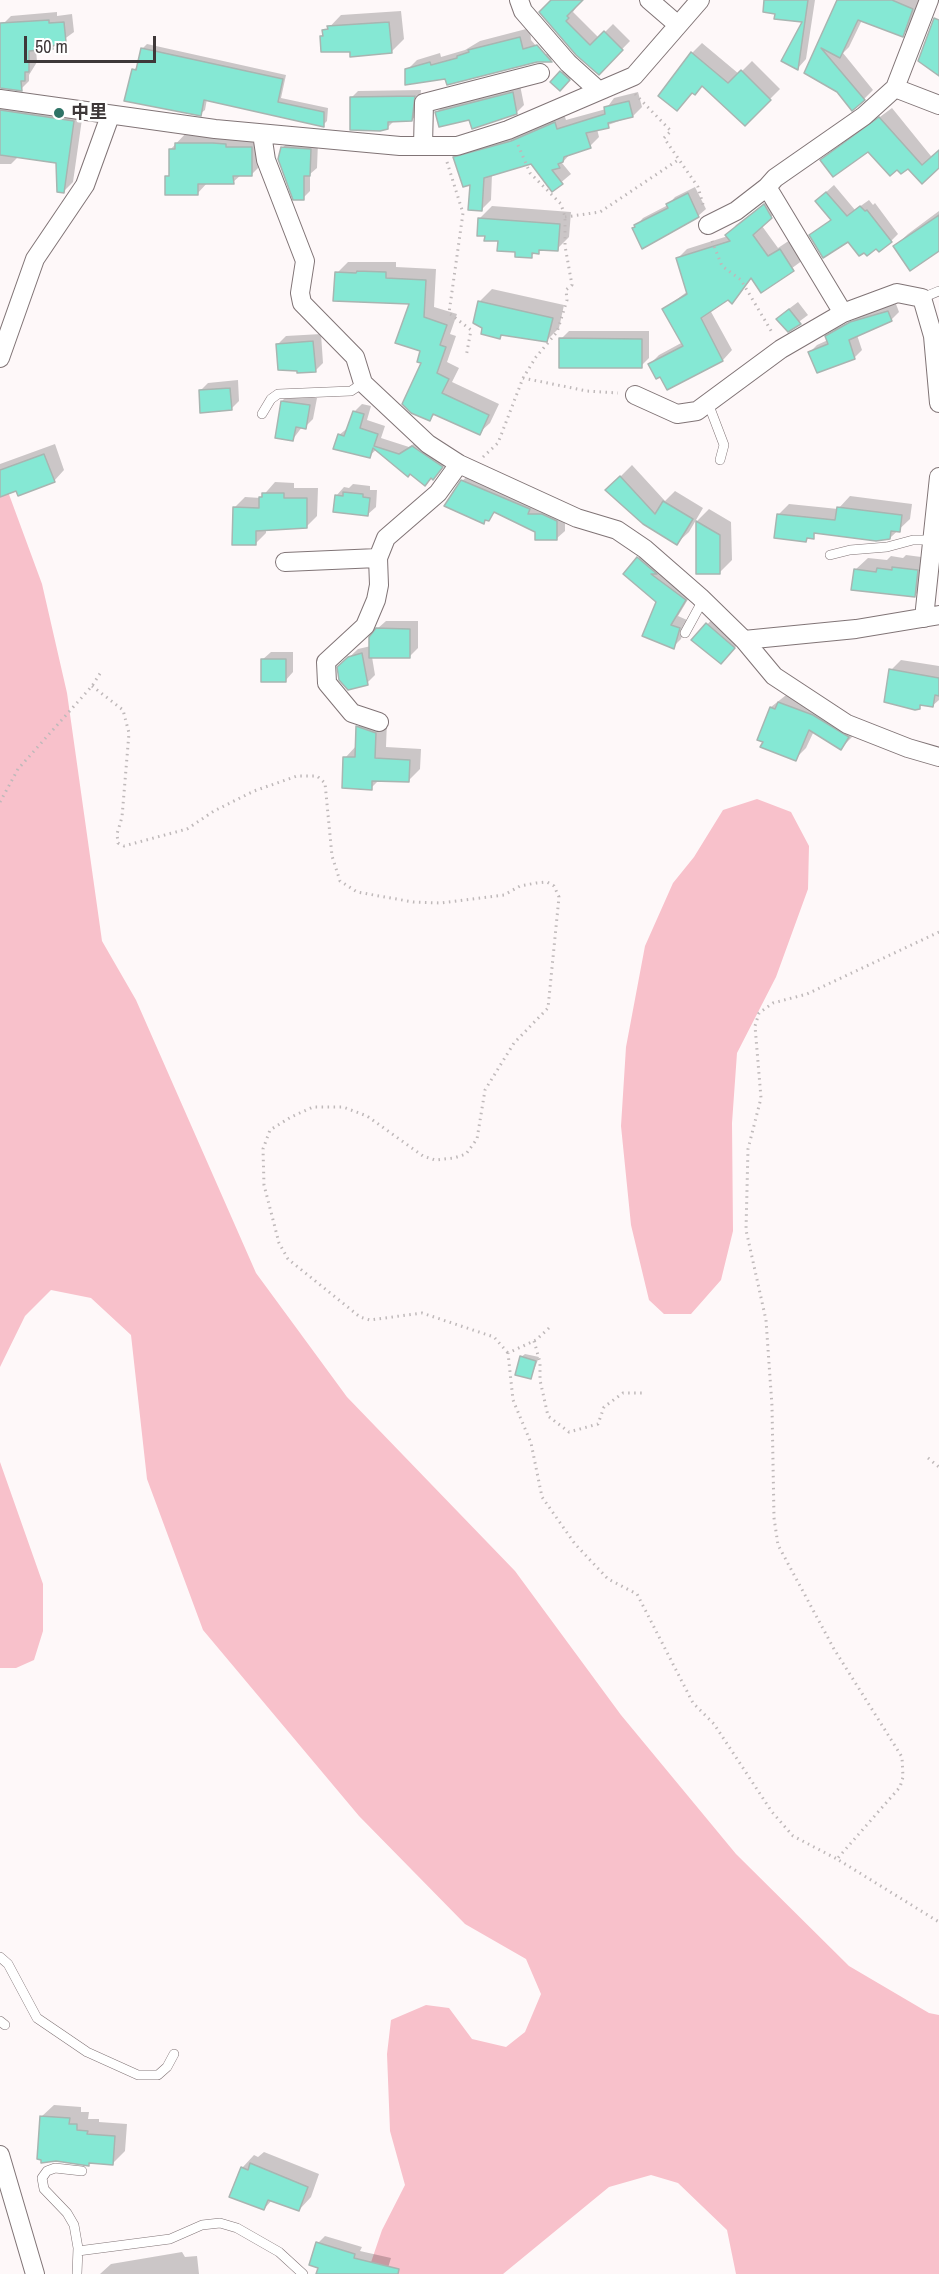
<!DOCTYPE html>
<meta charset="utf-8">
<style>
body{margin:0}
#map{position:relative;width:939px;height:2274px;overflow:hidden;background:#fef8f9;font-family:"Archivo Narrow",sans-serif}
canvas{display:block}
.scale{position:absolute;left:24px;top:36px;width:132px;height:27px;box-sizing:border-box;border:3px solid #3e3839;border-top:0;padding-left:8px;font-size:18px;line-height:21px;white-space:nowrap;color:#3e3839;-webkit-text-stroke:4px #fff;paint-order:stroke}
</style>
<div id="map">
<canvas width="939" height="2274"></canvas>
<div class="scale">50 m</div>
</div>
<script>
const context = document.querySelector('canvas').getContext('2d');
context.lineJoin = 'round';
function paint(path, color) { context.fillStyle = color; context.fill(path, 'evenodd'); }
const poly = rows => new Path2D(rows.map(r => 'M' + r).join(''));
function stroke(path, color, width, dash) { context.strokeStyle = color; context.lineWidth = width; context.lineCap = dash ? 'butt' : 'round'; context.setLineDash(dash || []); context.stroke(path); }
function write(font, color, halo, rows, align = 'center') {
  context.font = font + ' "Archivo Narrow","Noto Sans JP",sans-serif'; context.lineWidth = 5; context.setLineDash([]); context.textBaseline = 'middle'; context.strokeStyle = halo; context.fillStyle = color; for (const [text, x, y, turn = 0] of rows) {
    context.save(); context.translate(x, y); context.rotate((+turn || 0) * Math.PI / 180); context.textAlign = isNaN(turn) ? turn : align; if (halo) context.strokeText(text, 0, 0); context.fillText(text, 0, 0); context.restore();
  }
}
const green = poly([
 [0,470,42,584,67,693,102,941,136,1000,256,1273,347,1397,515,1571,621,1715,736,1854,849,1966,929,2013,939,2015,939,2274,736,2274,727,2230,678,2183,651,2175,609,2187,503,2274,367,2274,382,2230,405,2185,390,2131,387,2054,391,2020,426,2005,449,2008,472,2039,506,2047,525,2032,541,1994,526,1959,465,1924,359,1816,203,1630,147,1479,131,1335,91,1298,51,1290,25,1316,0,1367],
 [757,799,791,812,809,846,808,889,776,977,737,1053,732,1123,733,1231,721,1280,691,1314,664,1314,649,1300,631,1225,621,1126,626,1047,645,946,673,883,694,857,723,810],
 [0,1462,43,1584,43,1631,34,1660,16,1668,0,1668]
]);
const shadow = poly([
 [554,0,581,0,573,12,599,38,613,24,630,41,599,73,577,54],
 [766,0,815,0,806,59,798,68,804,21,777,13],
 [839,0,922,0,912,26,902,35,862,20,849,47,843,53,873,90,864,99,838,91,806,72],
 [401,11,404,39,391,52,321,36,341,15],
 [57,12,57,16,72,14,74,32,52,48,36,49,37,62,29,75,29,81,21,89,0,87,0,27,11,16],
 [530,28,531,40,543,54,547,54,534,39,547,36,561,51,551,60,446,77,407,70,417,60,440,53,441,57,465,50,480,41],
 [702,43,739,74,752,61,780,89,745,124,692,53],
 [147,44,286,75,281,98,328,108,327,121,323,125,207,99,205,110,200,114,133,70,139,66,143,48],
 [565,69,573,76,560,89,553,82],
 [520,85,524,105,516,113,437,112,444,105],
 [421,90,419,112,412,120,395,120,387,128,351,98,358,91],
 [638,92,642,107,633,116,597,129,599,137,590,146,571,153,562,163,571,174,552,190,532,162,492,174,491,200,482,209,471,183,455,158,464,149,564,114,566,120,606,109,614,98],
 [0,96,83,112,73,182,64,191,57,162,19,156,11,164,0,164],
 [892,108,939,166,908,166,868,150,822,160],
 [188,131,264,135,264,162,251,175,241,175,233,182,208,182,197,194,167,177,171,173,170,150],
 [290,141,318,142,317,168,310,174,310,191,303,198,282,148],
 [834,185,855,210,869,200,873,205,875,203,898,234,891,241,848,240,811,235,832,219,824,194],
 [695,187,706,209,698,216,636,226,643,218,668,205,675,197],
 [774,196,781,207,762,226,778,248,790,240,803,260,761,291,752,278,732,302,728,298,710,310,732,350,723,360,668,388,661,375,650,364,659,355,683,342,664,309,688,291,677,259,687,249,728,236,736,225],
 [492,206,571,212,569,237,557,249,542,248,531,256,516,251,499,240,480,218],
 [939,211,939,251,895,246,908,234],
 [348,262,396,262,396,267,436,269,434,307,457,314,450,334,456,336,447,362,459,368,452,382,499,404,490,423,479,433,436,413,429,420,422,350,411,302,337,273],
 [492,289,564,305,559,328,547,340,503,333,500,337,479,302],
 [798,302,808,315,788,330,786,311],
 [896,304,899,312,891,320,857,335,862,350,855,357,818,371,810,352,817,345,828,340,827,337,835,329,878,308],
 [569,331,649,331,649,358,641,366,561,339],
 [321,334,323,363,315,371,278,344,286,336],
 [238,380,239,401,231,409,200,391,208,383],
 [290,393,317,398,313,419,305,427,302,427,293,439,282,401],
 [362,404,371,406,367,420,385,426,381,438,409,447,421,439,450,458,441,470,433,478,377,449,369,456,339,435,349,427,354,412],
 [55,444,64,470,54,481,0,496,0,464],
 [632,465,665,501,675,491,703,508,689,532,677,543,618,479],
 [471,473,565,513,565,531,556,539,497,511,483,522,462,481],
 [275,482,294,483,294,488,318,488,317,516,306,527,266,529,266,533,255,544,234,508,245,497,261,498],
 [353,484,370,486,370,490,377,490,376,507,367,515,336,496,344,487,349,488],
 [850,496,912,504,910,519,890,538,818,532,806,540,778,515,789,504,838,509],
 [709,509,731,522,732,560,719,573,697,573,697,521],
 [646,550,693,591,678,616,687,620,681,639,673,647,658,601,638,558],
 [906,555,929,558,927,583,914,596,855,570,868,558,887,560,891,556,903,558],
 [715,616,742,640,721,662,693,640],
 [386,621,418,621,418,648,410,656,372,657,375,675,367,683,339,667,358,649,371,646,377,629],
 [271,652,293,652,293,672,285,681,262,660],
 [901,660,939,666,939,700,932,706,922,704,919,708,891,670],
 [790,692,859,725,852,737,841,748,814,731,806,748,795,759,759,739,771,707],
 [369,715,387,721,386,747,421,749,420,769,408,781,380,779,371,788,345,758,357,745,358,727],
 [525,1354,539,1357,531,1378,521,1357],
 [54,2105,81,2107,81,2112,89,2112,88,2119,99,2119,99,2122,127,2124,125,2151,113,2163,91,2162,88,2165,41,2117],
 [264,2152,319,2174,311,2197,299,2210,272,2200,264,2209,242,2168,254,2155,258,2157],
 [325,2236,362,2247,360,2251,391,2258,387,2271,384,2274,327,2274,318,2243],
 [182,2252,185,2257,197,2256,199,2274,100,2274,111,2264]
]);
const building = poly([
 [551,0,583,0,567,16,569,18,566,21,590,45,604,31,623,50,599,75,576,55,539,12,551,0],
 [764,0,808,0,798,70,781,61,802,22,774,19,775,14,763,12,764,0],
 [837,0,892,0,913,9,903,37,858,20,840,58,821,48,865,100,852,111,837,92,804,73,837,0],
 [934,18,939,20,939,76,918,61,934,18],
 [49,20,49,23,64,22,66,42,52,46,53,49,29,51,29,72,25,72,25,81,21,81,22,91,0,88,0,23,49,20],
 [389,22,392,53,350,57,350,52,321,52,320,36,323,36,322,30,328,29,327,26,389,22],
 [520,37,523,49,537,45,552,62,537,62,447,85,445,79,405,85,405,69,430,62,431,65,457,58,457,56,469,52,468,50,520,37],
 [141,48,283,79,278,102,324,112,324,127,204,100,201,116,124,101,132,69,136,70,141,48],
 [691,52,728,83,741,70,771,100,745,126,702,86,695,95,692,93,677,111,658,96,691,52],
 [560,71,570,80,560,91,550,82,560,71],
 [513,92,517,114,472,129,469,120,439,127,435,112,513,92],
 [415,96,412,121,388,122,388,129,380,131,350,130,350,97,415,96],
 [629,101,633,117,608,123,609,128,586,133,591,148,564,157,563,162,558,164,560,168,552,170,563,184,552,192,531,164,484,178,482,211,468,210,470,185,463,187,453,157,511,141,555,122,557,129,605,114,604,107,629,101],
 [0,110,74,121,64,193,57,192,56,163,0,155,0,110],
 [879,117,922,165,939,150,939,168,922,184,908,169,901,174,897,170,890,176,868,152,833,177,820,160,879,117],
 [175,143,213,143,226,144,226,147,252,147,252,176,233,176,234,184,198,184,198,195,165,195,165,176,169,176,169,149,175,149,175,143],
 [281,147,311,149,310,176,304,176,304,200,293,200,278,159,281,147],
 [826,192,847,216,860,206,865,211,867,210,892,242,879,252,876,249,867,256,864,253,859,256,848,242,823,258,809,235,831,220,815,201,826,192],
 [688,193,699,217,642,249,632,228,635,227,634,225,668,208,666,204,688,193],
 [764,204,772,218,753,235,768,256,780,249,794,271,761,293,751,278,732,304,728,300,701,318,723,361,667,390,660,377,656,379,648,364,683,346,662,309,687,294,676,258,730,241,725,235,764,204],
 [939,215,939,251,910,271,893,246,939,215],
 [478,218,560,224,558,251,539,250,539,254,532,253,532,258,515,257,515,252,497,251,498,241,484,241,485,236,477,236,478,218],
 [357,271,386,272,386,278,426,280,424,317,447,325,440,345,446,347,437,373,449,379,442,393,489,415,480,435,433,414,430,421,411,413,402,404,421,363,417,362,420,351,395,343,409,304,333,301,335,272,356,273,357,271],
 [478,301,553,318,547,342,501,335,500,339,481,334,482,328,473,323,478,301],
 [789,309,801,324,788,332,776,319,789,309],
 [888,311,892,321,849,340,855,359,817,373,808,352,828,344,825,336,850,322,888,311],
 [559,338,642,339,642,368,559,368,559,338],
 [313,341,316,372,297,373,297,371,278,370,276,344,313,341],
 [230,388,232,410,200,413,199,390,230,388],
 [281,401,310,405,306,429,296,427,293,441,275,438,281,401],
 [353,411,364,414,360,428,378,434,374,446,399,454,412,446,443,467,433,480,431,478,425,486,410,474,408,477,373,448,370,458,333,449,338,434,344,436,353,411],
 [44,454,55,482,18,496,16,491,0,497,0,470,44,454],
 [620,476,655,514,663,501,693,519,677,545,643,524,605,490,620,476],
 [461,480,530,509,528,514,542,514,557,521,557,540,535,540,535,532,494,512,489,521,485,520,484,524,444,506,461,480],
 [343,492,363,494,363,497,370,498,368,516,333,512,335,495,343,496,343,492],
 [262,493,284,493,284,498,307,498,307,528,256,531,256,545,232,545,233,507,259,508,259,497,262,497,262,493],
 [837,507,902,515,900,532,891,531,890,539,876,541,814,533,814,539,807,538,806,542,774,538,777,514,835,520,837,507],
 [696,521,720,535,720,574,696,574,696,521],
 [637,557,657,574,651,574,686,600,671,625,680,628,674,649,642,636,656,602,623,574,637,557],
 [892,567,918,570,915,597,851,590,854,569,876,572,877,568,892,570,892,567],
 [706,623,735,648,721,664,691,640,706,623],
 [376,628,410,629,410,658,369,658,369,637,376,628],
 [362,653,368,685,348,690,339,680,337,667,348,657,362,653],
 [261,659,286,659,286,682,261,682,261,659],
 [889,669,939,678,939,696,935,695,933,707,920,705,920,709,915,710,884,702,889,669],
 [778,702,813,715,849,737,841,750,809,730,796,761,760,747,763,742,757,740,770,707,775,709,778,702],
 [356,726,376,733,375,758,410,760,409,782,372,781,372,790,342,788,343,757,355,757,356,726],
 [520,1356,536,1361,531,1379,515,1375,520,1356],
 [40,2116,70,2118,69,2124,77,2124,77,2130,88,2131,87,2134,115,2136,113,2165,89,2163,89,2166,56,2161,41,2163,41,2160,37,2159,40,2116],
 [250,2163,308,2187,299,2211,268,2200,264,2210,229,2197,241,2167,248,2170,250,2163],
 [316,2242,355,2254,354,2258,399,2269,398,2274,316,2274,318,2268,309,2265,316,2242]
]);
const path = poly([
 [635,94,671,131,664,138,698,187,704,208],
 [518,145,530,173,561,204,565,217,565,246,572,285,566,290,567,300,557,332,536,357,523,378],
 [447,162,463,213,449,313,471,330,466,357],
 [565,217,600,212,678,160],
 [712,241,722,266,741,280,773,334],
 [483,457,498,443,523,378,587,391,618,393],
 [92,686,123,710,129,733,122,817,117,834,118,843,124,846,187,829,214,811,254,791,297,776,317,776,325,783,332,856,340,881,357,892,413,902,441,903,504,895,520,886,536,883,547,882,554,886,559,897,548,1008,514,1043,485,1090,477,1139,466,1154,454,1158,435,1160,423,1156,367,1116,343,1107,313,1107,291,1117,270,1130,263,1149,264,1185,279,1243,288,1259,360,1317,370,1320,422,1313,494,1337,508,1353],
 [0,802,18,769,92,686,101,672],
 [939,932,807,994,773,1003,759,1013,755,1026,761,1098,748,1149,746,1230,766,1320,772,1406,774,1518,778,1545,834,1649,902,1757,903,1777,900,1787,837,1859,939,1922],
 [549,1328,536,1340,508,1353,513,1400,531,1443,542,1497,575,1544,608,1579,637,1594,693,1703,714,1724,772,1812,793,1836,837,1859],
 [534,1341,540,1362,540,1380,548,1416,569,1432,598,1424,604,1407,623,1393,645,1393],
 [928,1458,939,1467]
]);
const service = poly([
 [922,298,939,291],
 [708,403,724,445,720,460],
 [262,414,271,399,278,394,351,391,363,383],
 [830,555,850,550,887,547,913,540,933,540],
 [685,633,703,600],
 [0,1957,8,1964,37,2018,87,2052,138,2075,158,2075,167,2067,174,2054],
 [0,2021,5,2025],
 [78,2251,170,2239,202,2225,220,2223,237,2228,279,2252,303,2274],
 [77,2274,78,2248,74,2225,67,2213,44,2189,42,2178,47,2171,55,2168,82,2171]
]);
const minor = poly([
 [519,0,523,11,568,63,599,91],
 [649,0,678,25],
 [895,88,939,105],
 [0,99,215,129,400,146,457,146,508,130,634,76,700,0],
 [262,134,266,160,305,261,300,293,302,303,355,357,363,383,428,444,459,464,577,518,617,530,645,549,700,597,744,640,774,676,847,724,908,748,939,757],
 [423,146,424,103,540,73],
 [708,225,736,211,767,187],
 [843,313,767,187,775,178,864,116,895,88,929,0],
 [0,358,35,259,85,185,110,116],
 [635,395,677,414,697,411,781,349,843,313,897,293,922,298,933,336,939,403],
 [285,562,378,558],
 [924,618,939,477],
 [744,640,856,629,939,615],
 [379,722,352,713,327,683,326,662,365,626,376,600,379,585,378,558,386,538,438,493,459,464],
 [0,2155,35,2274]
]);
const markers = [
 [59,113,6,"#2e7366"]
];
const poiNames = [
 ["中里",71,113]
];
paint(green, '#f8c1cb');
paint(shadow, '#0003');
paint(building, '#85e8d4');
stroke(building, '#a8b5b1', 1.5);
stroke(service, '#807476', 10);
stroke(minor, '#807476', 20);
stroke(path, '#bfb9ba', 3, [1.5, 4.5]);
stroke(service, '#fff', 9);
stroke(minor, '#fff', 18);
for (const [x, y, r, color] of markers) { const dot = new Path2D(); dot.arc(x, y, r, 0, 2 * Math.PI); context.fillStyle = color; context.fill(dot); stroke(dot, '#fff', 2); }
write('bold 18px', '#3e3839', '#fff', poiNames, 'left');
</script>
